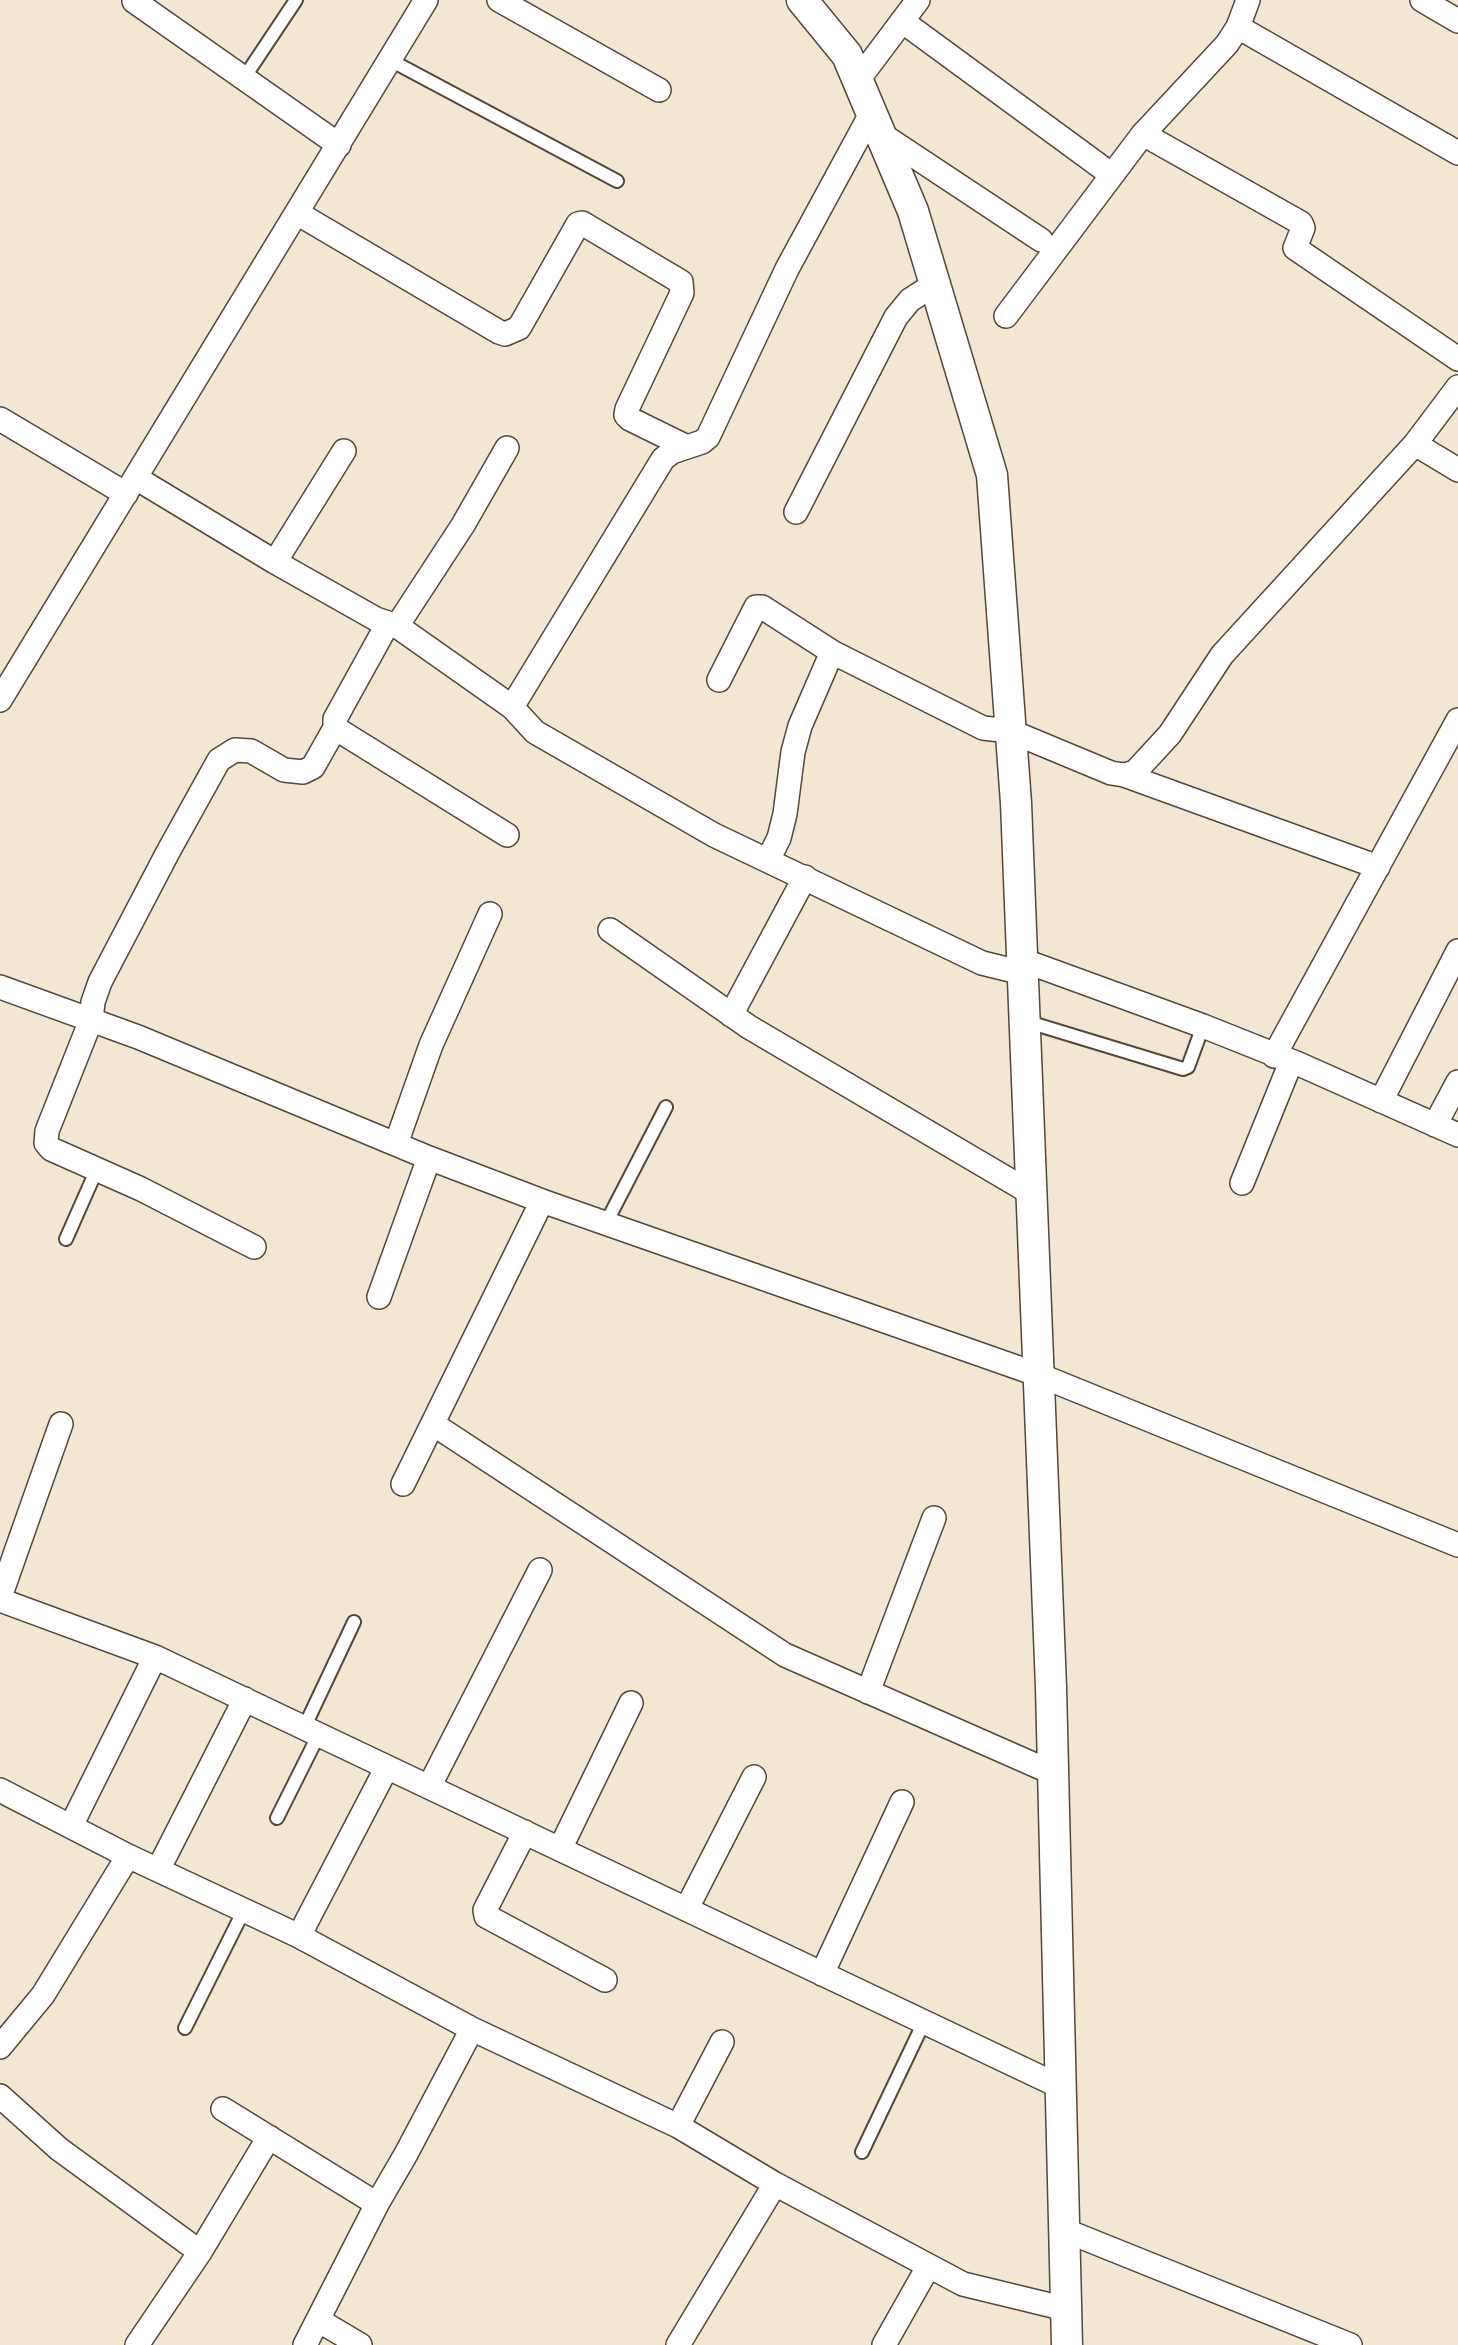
<!DOCTYPE html>
<style>
body{margin:0}
canvas{display:block;background:#f3e7d4}
</style>
<canvas width="1458" height="2345"></canvas>
<script>
const context = document.querySelector('canvas').getContext('2d');
context.lineJoin = 'round';
const poly = rows => new Path2D(rows.map(r => 'M' + r).join(''));
function stroke(path, color, width, dash) { context.strokeStyle = color; context.lineWidth = width; context.lineCap = dash ? 'butt' : 'round'; context.setLineDash(dash || []); context.stroke(path); }
const service = poly([
 [390,60,617,181],
 [244,78,296,0],
 [1025,1021,1183,1069,1188,1067,1203,1026],
 [606,1223,666,1107],
 [66,1239,97,1169],
 [304,1728,354,1622],
 [277,1818,319,1734],
 [185,2028,244,1910],
 [862,2152,924,2022]
]);
const minor = poly([
 [499,0,659,90],
 [1422,0,1458,21],
 [134,1,339,145],
 [902,21,1112,175],
 [1238,27,1458,153],
 [858,80,918,0],
 [881,134,1041,240],
 [1143,134,1301,223,1303,228,1295,248,1458,359],
 [297,213,499,332,505,334,519,328,578,224,582,223,681,282,682,293,627,409,626,415,630,419,687,447],
 [1006,316,1143,134,1227,44,1238,27,1248,0],
 [0,419,126,494],
 [1415,444,1458,470],
 [136,478,275,562,376,619,397,626,512,707,535,732,714,835,982,963,1023,973],
 [796,512,896,317,910,300,935,284],
 [275,562,344,451],
 [388,623,335,719,335,728,507,835],
 [397,626,463,525,507,448],
 [719,680,756,607,762,607,832,652,983,728,1010,731,1111,773,1124,775,1135,772,1170,734,1222,655,1415,444,1458,387],
 [0,700,426,0],
 [512,707,663,459,672,452,702,442,708,437,787,269,872,112],
 [1124,775,1378,867],
 [768,860,779,838,785,814,793,752,800,726,832,652],
 [610,930,749,1027,1031,1193],
 [1022,960,1203,1026,1301,1065,1458,1135],
 [0,987,138,1037,429,1158,542,1201,1039,1375,1458,1545],
 [731,1015,805,877],
 [1274,1056,1458,720],
 [1381,1101,1458,951],
 [1435,1125,1458,1082],
 [396,1144,431,1045,490,914],
 [1242,1183,1291,1062],
 [254,1247,141,1189,51,1149,46,1143,47,1131,91,1020,93,1002,100,982,168,852,219,760,235,750,251,751,284,770,303,772,313,767,335,728],
 [379,1297,429,1158],
 [433,1424,785,1655,1053,1773],
 [403,1484,542,1201],
 [0,1597,61,1424],
 [0,1600,155,1657,1061,2087],
 [868,1692,934,1518],
 [429,1787,540,1570],
 [0,1790,128,1856,299,1936,472,2029,678,2126,775,2184],
 [71,1826,155,1657],
 [525,1832,485,1910,486,1916,605,1980],
 [560,1849,631,1703],
 [158,1870,245,1699],
 [687,1908,754,1777],
 [299,1936,387,1767],
 [822,1974,902,1802],
 [0,2047,43,1995,128,1856],
 [0,2096,59,2149,200,2252],
 [223,2109,377,2204],
 [678,2126,722,2042],
 [1064,2230,1350,2345],
 [318,2320,360,2345],
 [137,2345,200,2252,269,2137],
 [305,2345,377,2204,406,2154,472,2029],
 [678,2345,775,2184,963,2284,1066,2309],
 [884,2345,928,2267]
]);
const tertiary = poly([
 [802,0,847,55,913,211,992,475,1016,803,1051,1687,1067,2345]
]);
stroke(service, '#574639', 16);
stroke(minor, '#574639', 26);
stroke(tertiary, '#574639', 33);
stroke(service, '#fff', 12);
stroke(minor, '#fff', 23);
stroke(tertiary, '#fff', 30);
</script>
